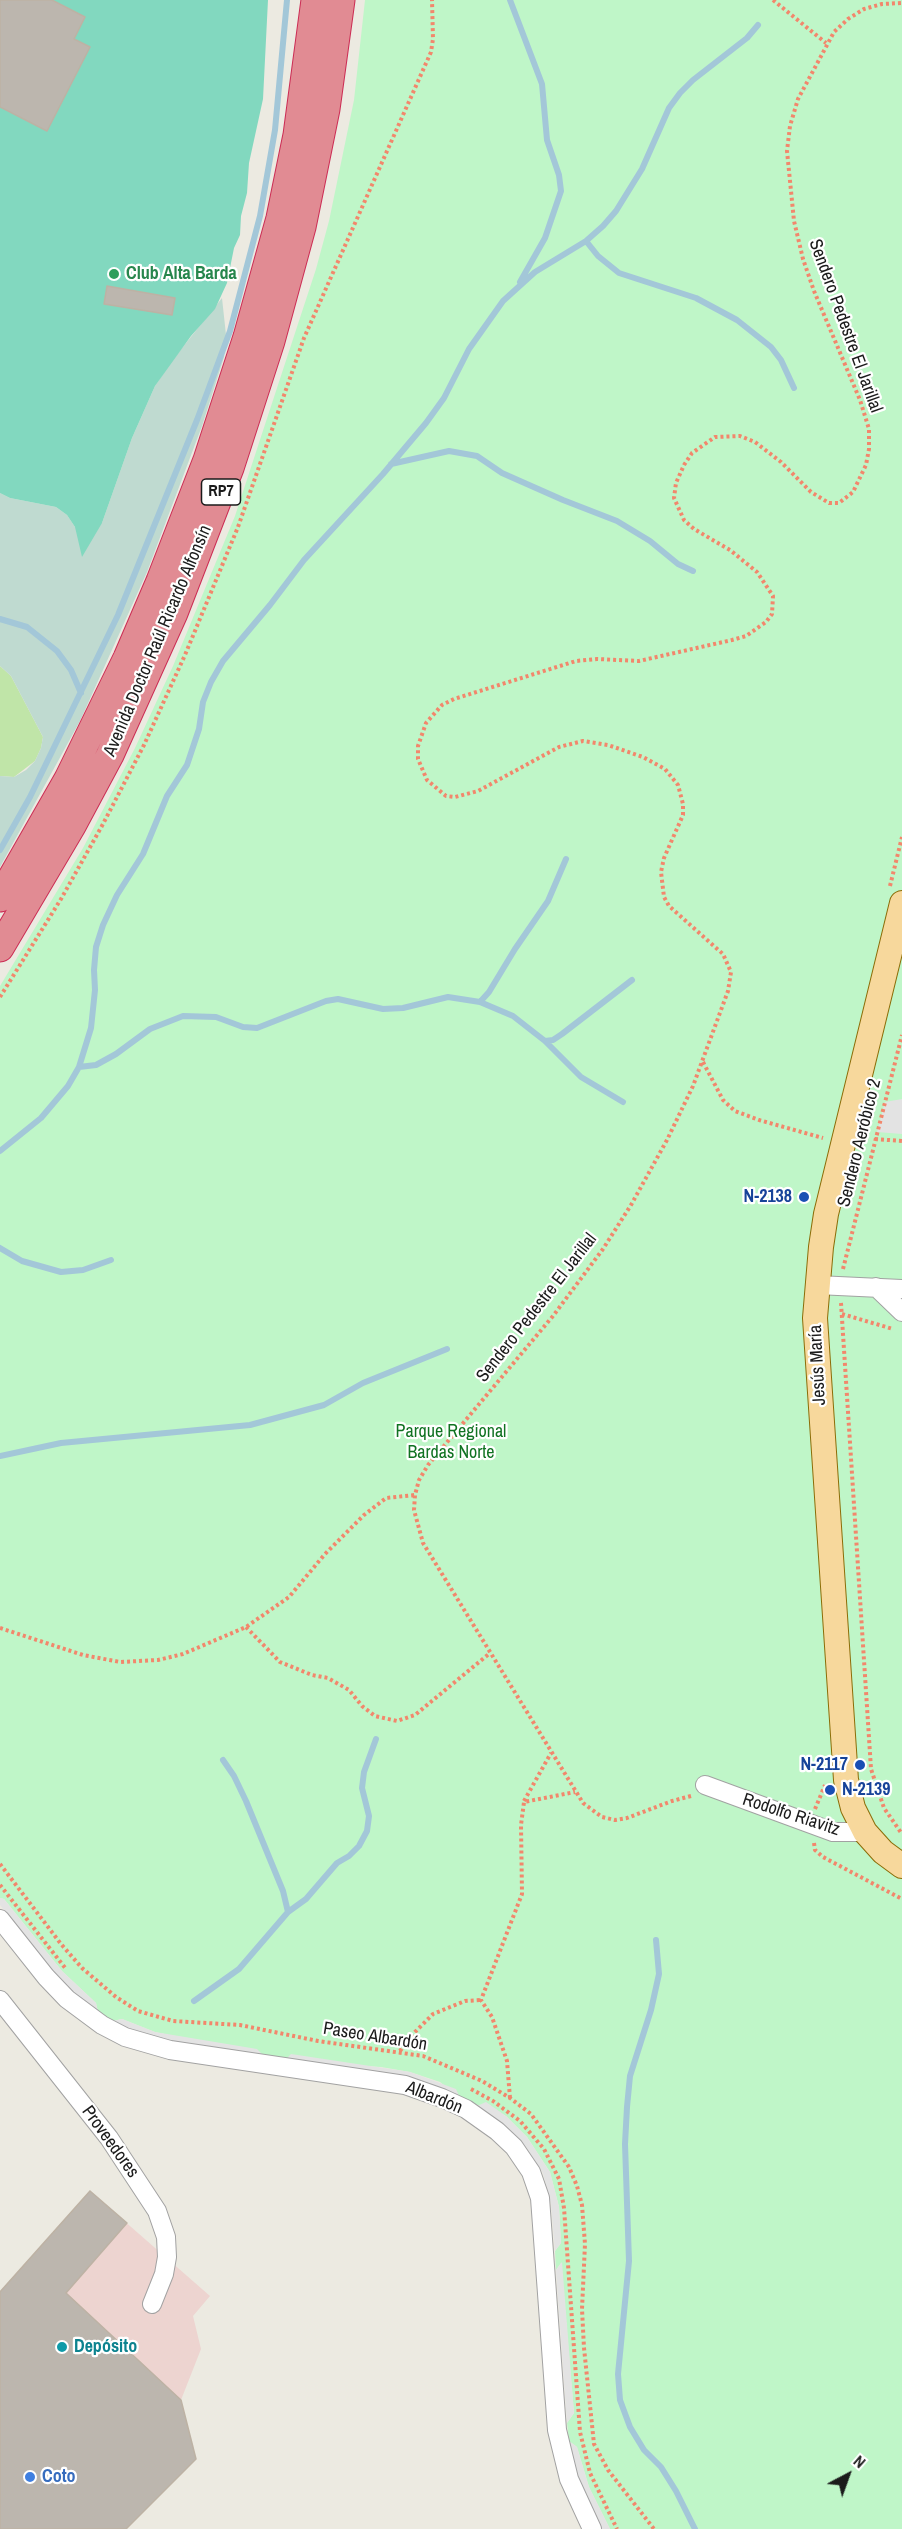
<!DOCTYPE html>
<meta charset="utf-8">
<style>
body{margin:0}
#map{position:relative;width:902px;height:2529px;overflow:hidden;background:#eceae1;font-family:"Archivo Narrow",sans-serif}
canvas{display:block}
.north{position:absolute;left:818px;top:2445px;width:60px;height:60px;-webkit-text-stroke:4px #fff;paint-order:stroke;rotate:41deg;font-size:16px;font-weight:700;line-height:24px;text-align:center;color:#1b1b1b}
.north::after{content:'';display:block;margin:auto;width:21px;height:27px;background:#1b1b1b;clip-path:polygon(50% 0,100% 100%,50% 72%,0 100%)}
</style>
<div id="map">
<canvas width="902" height="2529"></canvas>
<div class="north">N</div>
</div>
<script>
const context = document.querySelector('canvas').getContext('2d');
context.lineJoin = 'round';
function paint(path, color) { context.fillStyle = color; context.fill(path, 'evenodd'); }
const poly = rows => new Path2D(rows.map(r => 'M' + r).join(''));
function stroke(path, color, width, dash) { context.strokeStyle = color; context.lineWidth = width; context.lineCap = dash ? 'butt' : 'round'; context.setLineDash(dash || []); context.stroke(path); }
function write(font, color, halo, rows, align = 'center') {
  context.font = font + ' "Archivo Narrow",sans-serif'; context.lineWidth = 4.5; context.setLineDash([]); context.textBaseline = 'middle'; context.strokeStyle = halo; context.fillStyle = color; for (const [text, x, y, turn = 0] of rows) {
    context.save(); context.translate(x, y); context.rotate((+turn || 0) * Math.PI / 180); context.textAlign = isNaN(turn) ? turn : align; if (halo) context.strokeText(text, 0, 0); context.fillText(text, 0, 0); context.restore();
  }
}
const commercial = poly([
 [90,2191,210,2296,193,2316,201,2349,181,2400,196,2459,0,2529,0,2292]
]);
const grass = poly([
 [0,666,11,676,43,737,41,748,35,761,14,777,0,776]
]);
const wetland = poly([
 [222,298,226,335,224,357,202,426,147,572,80,721,0,867,0,776,14,777,26,770,35,761,41,748,43,737,11,676,0,666,0,493,10,498,56,507,67,515,75,527,102,523,132,438,155,386,170,363]
]);
const park = poly([
 [365,0,902,0,902,2529,610,2529,589,2487,577,2447,569,2441,567,2423,574,2413,561,2263,556,2270,555,2251,561,2243,559,2207,550,2172,527,2137,506,2116,460,2098,440,2082,410,2072,381,2067,284,2061,155,2032,122,2019,113,2021,98,2012,96,2003,62,1971,4,1899,0,1898,0,986,83,848,135,748,173,666,235,516,316,269,329,221,354,100]
]);
const pitch = poly([
 [0,0,268,0,263,99,249,163,247,193,241,216,240,235,234,248,227,283,215,309,191,336,155,386,132,438,102,523,82,557,75,527,67,515,56,507,10,498,0,493]
]);
const parking = poly([
 [902,1099,902,1134,877,1132,885,1102],
 [0,1898,4,1899,62,1971,96,2003,98,2012,76,1996,49,1967,0,1905],
 [122,2019,155,2032,257,2049,266,2058,184,2046,129,2030,113,2021],
 [291,2054,410,2072,456,2089,460,2098,284,2061],
 [486,2102,506,2116,527,2137,550,2172,559,2207,561,2243,555,2251,551,2204,543,2173,526,2147,513,2133,477,2106],
 [562,2262,574,2413,567,2423,556,2270],
 [569,2441,577,2447,589,2487,610,2529,602,2529,588,2504,574,2463]
]);
const stream = poly([
 [510,0,542,84,547,140,559,175,561,191,545,238,520,282],
 [586,241,598,256,619,273,696,298,737,320,771,347,781,360,794,388],
 [391,464,449,451,477,456,502,473,563,500,617,521,650,541,678,564,693,571],
 [0,619,27,627,57,651,71,670,81,693],
 [0,850,30,797,118,615,197,420,230,331,260,216,275,130,287,0],
 [480,1002,489,992,515,949,548,901,566,859],
 [545,1041,553,1040,562,1034,632,980],
 [79,1067,96,1065,116,1054,150,1029,183,1016,216,1017,243,1027,257,1028,326,1001,338,999,383,1009,403,1008,448,997,480,1002,513,1016,545,1041,581,1077,623,1102],
 [0,1151,41,1118,68,1086,79,1067,91,1028,95,990,94,970,96,947,103,925,117,895,143,854,167,796,187,765,199,729,203,702,211,682,223,661,270,605,304,560,383,474,426,423,444,398,469,349,503,301,535,272,586,241,603,226,616,211,642,169,669,108,680,93,693,80,747,38,758,25],
 [0,1248,22,1261,61,1272,83,1270,111,1260],
 [0,1456,61,1443,250,1425,324,1405,363,1383,447,1349],
 [223,1760,234,1776,246,1801,283,1891,288,1912],
 [656,1940,659,1974,651,2010,630,2076,627,2107,625,2144,629,2261,618,2374,620,2400,630,2427,644,2450,661,2467,676,2491,695,2529],
 [194,2001,239,1969,288,1912,306,1899,337,1863,349,1856,359,1846,367,1831,369,1816,362,1788,364,1772,376,1739]
]);
const building = poly([
 [0,0,52,0,85,17,74,39,90,47,47,131,0,107,0,0],
 [107,286,175,298,172,315,104,304,107,286],
 [90,2191,127,2223,66,2293,181,2400,196,2459,126,2529,0,2529,0,2292,90,2191]
]);
const path = poly([
 [773,0,826,43],
 [890,886,902,837],
 [0,997,61,899,103,824,144,745,185,655,238,527,304,338,431,52,433,39,432,0],
 [703,1062,723,1100,735,1111,759,1120,823,1138],
 [875,1139,902,1141],
 [843,1269,902,1035],
 [841,1303,871,1769,884,1808,902,1834],
 [842,1314,893,1329],
 [246,1627,280,1662,312,1675,328,1678,349,1690,362,1706,375,1716,397,1721,415,1715,490,1653],
 [0,1628,83,1655,120,1662,158,1660,183,1654,246,1627,289,1597,325,1554,364,1515,386,1498,415,1495],
 [691,1796,672,1801,627,1818,615,1820,602,1817,583,1803,423,1543,414,1510,415,1495,419,1480,428,1465,553,1316,603,1249,631,1205,667,1140,693,1086,728,991,731,972,723,954,669,906,664,897,661,872,664,858,683,815,683,804,678,785,665,769,643,757,608,745,583,741,559,747,478,791,455,797,446,796,427,780,418,759,418,746,426,723,442,705,454,699,576,661,597,659,639,661,732,640,746,636,766,622,772,614,773,596,757,572,730,550,694,529,684,520,674,498,676,483,684,465,692,453,715,437,740,436,755,442,781,462,811,492,829,503,839,503,853,492,866,465,869,449,869,429,860,400,814,291,803,259,794,221,787,151,790,126,798,99,834,32,848,19,864,9,882,4,902,3],
 [524,1801,551,1753],
 [815,1809,825,1785],
 [814,1843,815,1850,823,1857,902,1899],
 [0,1864,61,1944,82,1968,116,1997,138,2011,173,2021,240,2025,318,2041,423,2056,482,2081,510,2098,531,2114,569,2167,577,2186,582,2205,585,2244,582,2309,584,2348,594,2444,608,2470,654,2529],
 [0,1885,66,1969],
 [400,2051,409,2038,433,2014,465,2001,481,2000],
 [471,2089,493,2101,520,2121,544,2149,559,2179,564,2208,580,2432,590,2473,617,2529],
 [510,2098,507,2061,492,2017,481,2000,522,1894,521,1825,524,1802,575,1792]
]);
const minor = poly([
 [817,1285,902,1289],
 [876,1287,902,1312],
 [705,1785,833,1832,865,1832],
 [0,1919,46,1977,67,1999,102,2025,125,2037,170,2050,405,2085,442,2098,466,2109,497,2131,514,2147,531,2172,540,2198,557,2430,569,2479,592,2529],
 [0,2000,109,2138,157,2211,166,2237,167,2257,164,2274,152,2304]
]);
const major = poly([
 [902,903,826,1214,821,1247,815,1318,846,1780,853,1808,865,1832,883,1852,902,1866]
]);
const highway = poly([
 [0,898,68,779,127,658,160,581,207,460,247,337,280,218,297,135,315,0],
 [0,948,72,826,110,755,174,613,230,468,271,341,302,227,326,109,341,0]
]);
const markers = [
 [114,274,6,"#2e9e5b"],
 [804,1197,6,"#1a4fb4"],
 [860,1765,6,"#1a4fb4"],
 [830,1790,6,"#1a4fb4"],
 [62,2347,6,"#0f9aa8"],
 [30,2477,6,"#3f7fe0"]
];
const shields = [
 [221,492,39]
];
const shieldNames = [
 ["RP7",221,492]
];
const leisureNames = [
 ["Club Alta Barda",126,274]
];
const streetNames = [
 ["Sendero Pedestre El Jarillal",845,326,70],
 ["Avenida Doctor Raúl Ricardo Alfonsín",158,641,-67],
 ["Sendero Aeróbico 2",860,1143,-76],
 ["Sendero Pedestre El Jarillal",537,1308,-52],
 ["Jesús María",818,1365,-93],
 ["Rodolfo Riavitz",791,1815,18],
 ["Paseo Albardón",375,2037,9],
 ["Albardón",434,2098,22],
 ["Proveedores",110,2142,54]
];
const transitNames = [
 ["N-2138",792,1197],
 ["N-2117",848,1765],
 ["N-2139",842,1790,"left"]
];
const parkNames = [
 ["Parque Regional",451,1432],
 ["Bardas Norte",451,1453]
];
const cultureNames = [
 ["Depósito",74,2347]
];
const shopNames = [
 ["Coto",42,2477]
];
paint(commercial, '#edd4d0');
paint(grass, '#c0e5a8');
paint(wetland, '#bfdad0');
paint(park, '#bff6c8');
paint(pitch, '#82d8bf');
paint(parking, '#e3e3e3');
stroke(stream, '#a3c7d8', 6);
paint(building, '#bcb6ae');
stroke(building, '#bdb2a4', 1.5);
stroke(minor, '#a2a2a2', 20);
stroke(major, '#8b6c07', 26);
stroke(highway, '#cc2c54', 29);
stroke(path, '#f2876c', 4, [3, 3]);
stroke(minor, '#fff', 18);
stroke(major, '#f7d89c', 24);
stroke(highway, '#e18b93', 27);
for (const [x, y, r, color] of markers) { const dot = new Path2D(); dot.arc(x, y, r, 0, 2 * Math.PI); context.fillStyle = color; context.fill(dot); stroke(dot, '#fff', 2); }
for (const [x, y, w] of shields) { const box = new Path2D(); box.roundRect(x - w / 2, y - 13, w, 26, 4.5); context.fillStyle = '#fff'; context.fill(box); stroke(box, '#1b1b1b', 1.5); }
write('bold 16px', '#1b1b1b', null, shieldNames);
write('bold 18px', '#27864d', '#fff', leisureNames, 'left');
write('18px', '#1b1b1b', '#fff', streetNames);
write('bold 18px', '#164399', '#fff', transitNames, 'right');
write('18px', '#107222', '#fff', parkNames);
write('bold 18px', '#0d838f', '#fff', cultureNames, 'left');
write('bold 18px', '#366cbe', '#fff', shopNames, 'left');
</script>
